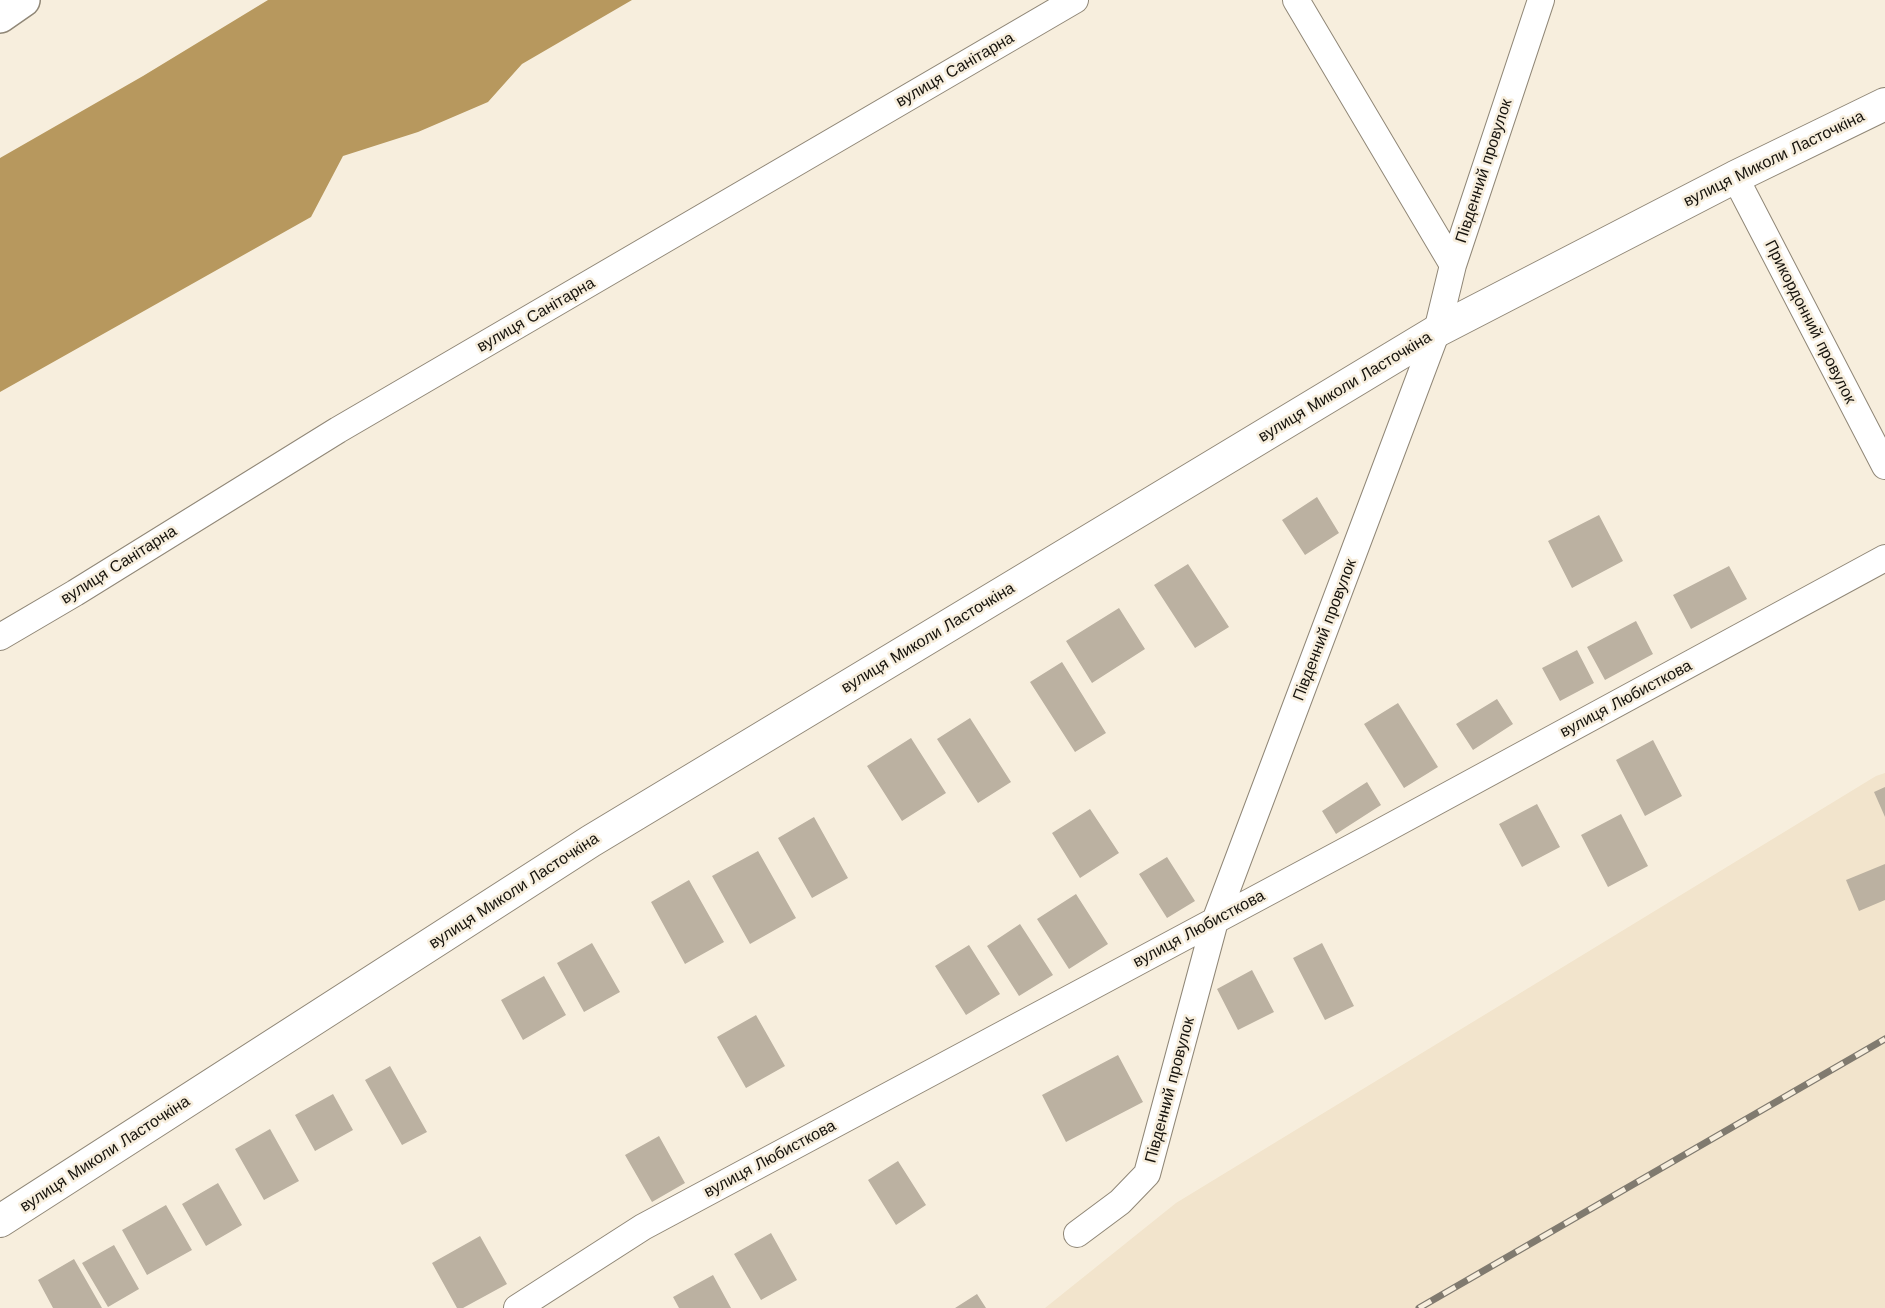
<!DOCTYPE html>
<meta charset="utf-8">
<style>
body{margin:0}
canvas{display:block;background:#f7eedd}
</style>
<canvas width="1885" height="1308"></canvas>
<script>
const context = document.querySelector('canvas').getContext('2d');
context.lineJoin = 'round';
function paint(path, color) { context.fillStyle = color; context.fill(path, 'evenodd'); }
const poly = rows => new Path2D(rows.map(r => 'M' + r).join(''));
function stroke(path, color, width, dash) { context.strokeStyle = color; context.lineWidth = width; context.lineCap = dash ? 'butt' : 'round'; context.setLineDash(dash || []); context.stroke(path); }
function write(font, color, halo, rows, align = 'center') {
  context.font = font + ' "Work Sans",sans-serif'; context.lineWidth = 5; context.setLineDash([]); context.textBaseline = 'middle'; context.strokeStyle = halo; context.fillStyle = color; for (const [text, x, y, turn = 0] of rows) {
    context.save(); context.translate(x, y); context.rotate((+turn || 0) * Math.PI / 180); context.textAlign = isNaN(turn) ? turn : align; if (halo) context.strokeText(text, 0, 0); context.fillText(text, 0, 0); context.restore();
  }
}
const built = poly([
 [1885,773,1885,1308,1045,1308,1176,1203,1876,776]
]);
const water = poly([
 [268,0,632,0,522,64,488,102,418,132,343,156,311,217,0,392,0,158,143,76]
]);
const building = poly([
 [1317,497,1339,533,1305,555,1282,520],
 [1599,515,1623,561,1572,588,1548,541],
 [1188,564,1229,627,1195,648,1154,585],
 [1729,566,1747,599,1691,629,1673,595],
 [1119,608,1145,649,1092,683,1066,641],
 [1636,621,1653,654,1605,680,1587,647],
 [1577,650,1594,683,1560,701,1542,668],
 [1062,662,1106,733,1075,752,1030,682],
 [1497,699,1513,724,1473,750,1456,724],
 [1398,703,1438,767,1404,788,1364,724],
 [970,718,1011,782,978,803,937,739],
 [911,738,946,793,902,821,867,766],
 [1653,740,1682,796,1645,816,1616,760],
 [1367,782,1381,805,1336,834,1322,811],
 [1885,787,1885,817,1874,792],
 [1537,804,1560,847,1522,867,1499,824],
 [1090,809,1119,853,1080,878,1052,833],
 [1621,814,1648,866,1608,887,1581,835],
 [814,817,848,878,812,898,778,838],
 [758,851,796,918,750,944,712,876],
 [1167,857,1195,901,1167,918,1139,874],
 [1885,864,1885,900,1859,911,1846,880],
 [689,880,724,942,685,964,651,902],
 [1076,894,1108,944,1069,969,1037,919],
 [1020,924,1053,975,1019,996,987,946],
 [592,943,620,992,584,1012,557,963],
 [1322,943,1354,1006,1325,1020,1293,958],
 [969,945,1000,994,966,1015,935,966],
 [1252,970,1274,1012,1238,1030,1217,989],
 [544,976,566,1015,523,1040,501,1000],
 [756,1015,785,1066,746,1088,717,1037],
 [1118,1055,1143,1102,1066,1142,1042,1095],
 [390,1066,427,1132,402,1145,365,1080],
 [333,1094,353,1130,315,1151,295,1115],
 [270,1129,299,1181,264,1200,235,1149],
 [659,1136,685,1183,652,1202,625,1155],
 [898,1161,926,1205,896,1225,868,1180],
 [218,1183,242,1225,206,1246,182,1204],
 [166,1205,192,1250,147,1275,122,1230],
 [771,1233,797,1280,761,1300,734,1254],
 [480,1236,507,1284,463,1308,457,1308,432,1263],
 [114,1245,139,1289,108,1307,82,1263],
 [74,1259,102,1308,53,1308,38,1280],
 [713,1275,731,1308,679,1308,673,1297],
 [977,1294,986,1308,955,1308]
]);
const minor = poly([
 [1296,0,1453,265],
 [1735,177,1885,466],
 [0,637,75,593,338,430,1075,0],
 [1077,1234,1120,1202,1147,1174,1215,921,1437,331,1453,265,1541,0],
 [517,1308,643,1227,1373,836,1885,558]
]);
const tertiary = poly([
 [0,1221,591,841,1437,331,1735,177,1885,104]
]);
const primary = poly([
 [0,16,23,0]
]);
const rail = poly([
 [1419,1308,1885,1039]
]);
const streetNames = [
 ["вулиця Санітарна",955,70,-30],
 ["вулиця Миколи Ласточкіна",1774,159,-26],
 ["Південний провулок",1484,171,-72],
 ["вулиця Санітарна",536,315,-30],
 ["Прикордонний провулок",1810,322,63],
 ["вулиця Миколи Ласточкіна",1345,387,-31],
 ["вулиця Санітарна",119,565,-32],
 ["Південний провулок",1325,630,-69],
 ["вулиця Миколи Ласточкіна",928,638,-31],
 ["вулиця Любисткова",1626,699,-28],
 ["вулиця Миколи Ласточкіна",514,891,-33],
 ["вулиця Любисткова",1199,929,-28],
 ["Південний провулок",1170,1090,-75],
 ["вулиця Миколи Ласточкіна",105,1154,-33],
 ["вулиця Любисткова",770,1159,-28]
];
paint(built, '#f2e4cc');
paint(water, '#b7985e');
paint(building, '#bbb1a1');
stroke(minor, '#908777', 28);
stroke(tertiary, '#908777', 34);
stroke(primary, '#908777', 36);
stroke(minor, '#fff', 26);
stroke(tertiary, '#fff', 32);
stroke(primary, '#fff', 33);
stroke(rail, '#807a6f', 7);
stroke(rail, '#f7eedd', 4.5, [14]);
write('16px', '#16130d', '#f7eedd', streetNames);
</script>
